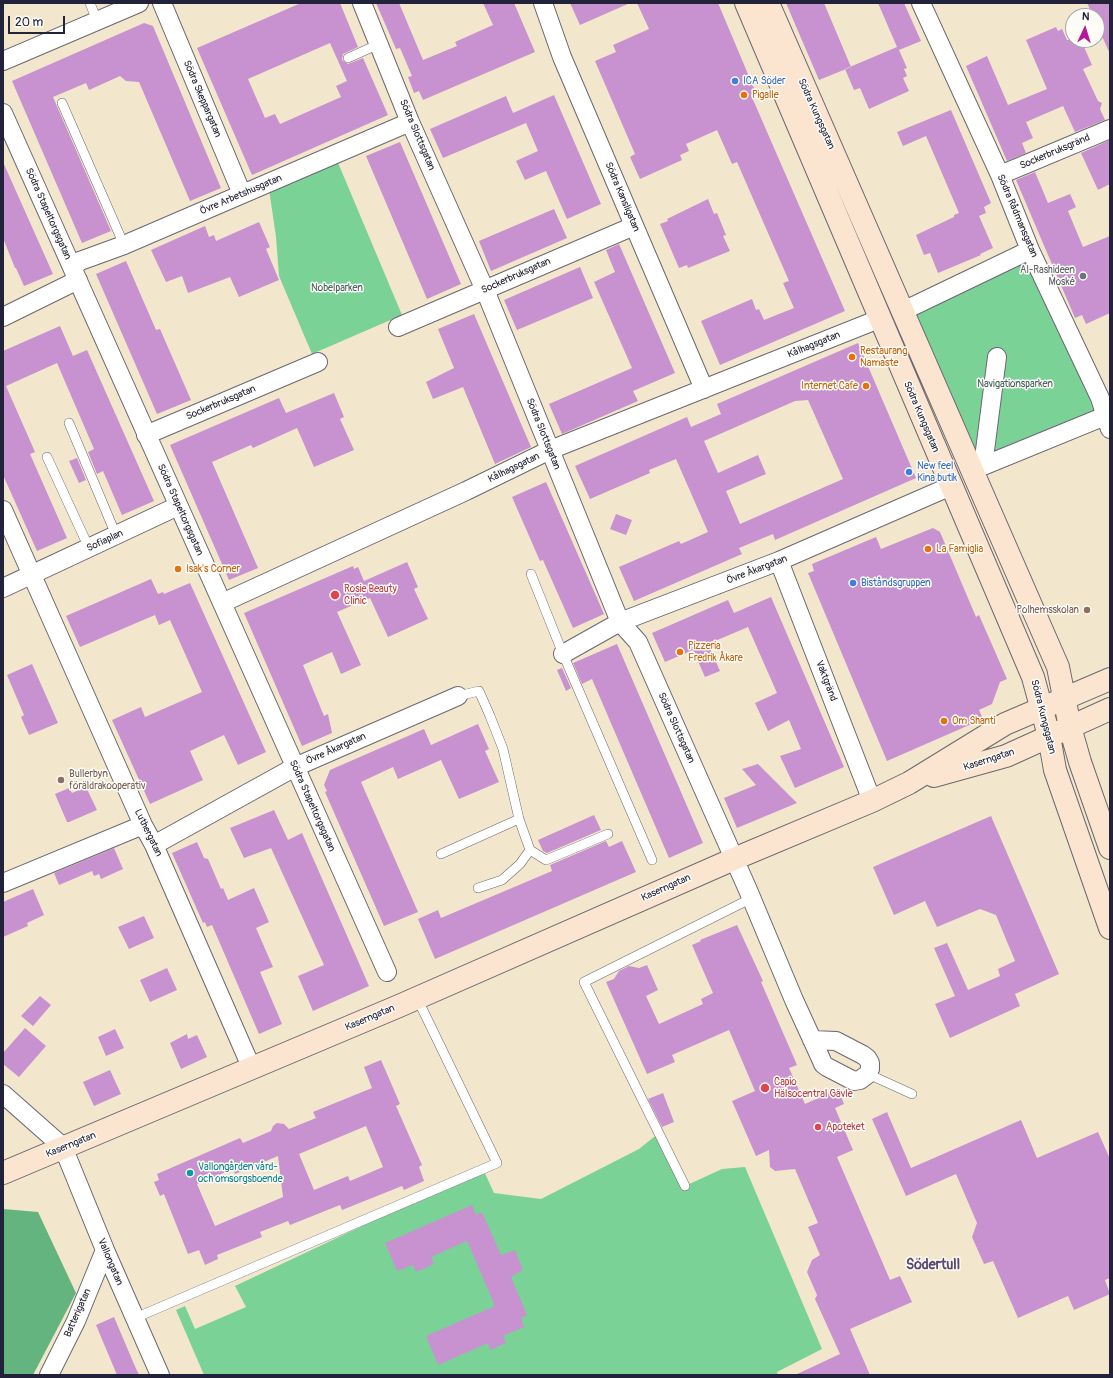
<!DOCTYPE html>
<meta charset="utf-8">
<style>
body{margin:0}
#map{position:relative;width:1113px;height:1378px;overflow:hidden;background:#f2e7cd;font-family:Pangolin,sans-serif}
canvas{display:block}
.frame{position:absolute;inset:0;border:4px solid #22223b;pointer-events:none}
.north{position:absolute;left:1065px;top:8px;width:40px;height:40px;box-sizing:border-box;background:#fdfcf7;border:1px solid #a5a5ac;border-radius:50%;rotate:4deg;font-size:11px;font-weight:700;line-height:16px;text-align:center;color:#22223b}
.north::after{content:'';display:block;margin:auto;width:14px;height:18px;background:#b5179e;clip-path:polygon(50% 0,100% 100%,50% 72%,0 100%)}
.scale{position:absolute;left:8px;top:16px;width:57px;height:18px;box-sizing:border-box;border:2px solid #22223b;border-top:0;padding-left:5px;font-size:12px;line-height:14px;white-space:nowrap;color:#22223b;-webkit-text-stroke:3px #fdfcf7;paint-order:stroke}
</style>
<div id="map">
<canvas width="1113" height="1378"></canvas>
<div class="frame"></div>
<div class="north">N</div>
<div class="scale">20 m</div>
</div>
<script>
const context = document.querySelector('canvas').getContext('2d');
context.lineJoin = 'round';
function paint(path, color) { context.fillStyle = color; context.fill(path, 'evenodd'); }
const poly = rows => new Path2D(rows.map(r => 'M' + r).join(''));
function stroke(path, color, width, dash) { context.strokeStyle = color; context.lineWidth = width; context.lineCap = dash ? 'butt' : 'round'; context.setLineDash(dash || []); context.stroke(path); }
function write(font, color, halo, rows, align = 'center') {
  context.font = font + ' Pangolin,sans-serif'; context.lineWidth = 3; context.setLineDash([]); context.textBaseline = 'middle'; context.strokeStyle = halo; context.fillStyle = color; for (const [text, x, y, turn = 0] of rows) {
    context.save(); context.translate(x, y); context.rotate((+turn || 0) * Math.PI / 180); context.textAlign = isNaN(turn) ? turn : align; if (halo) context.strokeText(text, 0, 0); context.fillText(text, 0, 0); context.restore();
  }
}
const green = poly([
 [336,158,402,315,312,354,279,276,276,237,269,189],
 [1025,253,1101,417,983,466,911,308],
 [659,1133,685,1186,722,1169,745,1167,822,1349,777,1372,778,1375,204,1375,176,1310,185,1306,195,1329,246,1307,235,1286,483,1169,494,1193,541,1199,639,1149]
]);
const forest = poly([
 [3,1209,38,1212,76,1293,33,1375,3,1375]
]);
const building = poly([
 [301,3,340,3,358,47,343,54,342,60,348,64,363,58,388,115,252,175,197,48],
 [330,43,347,81,336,86,341,97,280,124,275,114,265,118,248,79],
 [376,3,399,3,423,60,457,46,455,42,493,25,483,3,514,3,535,52,423,100,419,91,414,93,408,77,412,76,400,48,396,49],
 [570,3,630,3,580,25],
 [637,3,718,3,756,93,751,95,845,311,720,365,701,321,752,299,756,310,759,309,764,320,794,308,783,283,789,281,737,162,732,164,717,130,686,144,689,151,680,155,682,160,640,179,630,157,635,154,595,61,616,52,613,45,649,29],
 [786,3,824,3,851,67,819,80],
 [878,3,904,3,921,41,899,50,907,68,904,69,907,76,903,78,909,91,869,109,860,88,854,90,845,69,897,47],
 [1087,3,1110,3,1110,54,1097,25,1097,16,1093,16],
 [144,23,153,26,221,188,190,201,139,82,126,81,120,76,89,90,86,83,53,97,111,231,82,243,12,81],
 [1056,27,1058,31,1062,29,1067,40,1081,40,1092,65,1083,69,1098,101,1102,103,1100,109,1105,120,1075,132,1063,106,1026,122,1033,138,1022,143,1026,153,1007,161,966,66,987,56,1008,105,1047,89,1026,40],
 [554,95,601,204,567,219,546,171,525,180,516,161,538,151,526,123,443,158,430,129,506,96,513,113],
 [951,110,991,203,984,207,986,213,979,216,993,248,980,254,981,255,938,273,930,253,924,255,916,235,954,217,954,215,959,213,926,136,903,146,897,132],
 [1110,140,1110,184,1098,190,1081,153],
 [400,142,461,284,427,299,366,156],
 [3,162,53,274,24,286,16,268,15,268,3,238],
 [1035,172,1048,203,1070,194,1076,207,1068,211,1083,247,1110,236,1110,313,1086,324,1082,315,1075,318,1016,180],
 [708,199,714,214,717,213,726,235,723,236,730,251,688,268,687,265,679,268,660,224,668,221,667,219],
 [554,209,567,238,491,271,479,241],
 [259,222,270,247,266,249,279,280,239,297,230,277,188,293,182,276,166,282,151,250,205,226,209,237,214,235,216,241],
 [619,244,675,373,633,391,638,401,562,434,549,404,632,368,594,282,615,272,606,250],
 [126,261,156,330,160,329,191,400,157,414,96,274],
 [580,267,593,298,517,330,504,300],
 [474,314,531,447,495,464,463,387,433,399,426,382,454,368,438,329],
 [60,326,73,356,87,350,154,501,122,515,103,471,97,474,88,452,94,449,57,363,6,386,35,452,30,454,67,538,37,551,3,475,3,351],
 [858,343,916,478,775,540,773,534,739,548,742,554,634,601,619,567,679,541,681,544,708,532,676,459,649,470,650,473,590,499,575,466,687,417,691,427,721,414,717,404],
 [808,400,843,479,740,524,726,491,766,474,758,455,718,473,704,441,795,401],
 [334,393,344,417,340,419,354,450,314,467,297,428,253,448,251,445,212,462,258,568,229,580,170,445,279,398,286,413],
 [77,458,86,480,79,483,69,461],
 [546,482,604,614,573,628,543,560,540,561,512,497],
 [616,514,632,520,626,535,610,529],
 [933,528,940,532,976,617,979,615,1007,679,1000,682,992,704,979,710,983,719,887,761,808,573,814,571,812,564,876,537,881,549],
 [407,562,418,587,414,589,428,619,388,637,370,598,337,612,361,665,341,674,332,652,303,665,324,716,328,714,332,733,302,746,244,613,353,566,354,569,358,567,364,581],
 [151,579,158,594,163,592,164,594,190,583,266,752,238,765,224,735,190,751,203,780,150,804,112,720,141,707,145,717,202,692,170,620,159,625,155,615,80,647,66,616],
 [771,597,844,767,795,788,780,756,801,749,789,720,768,731,755,703,777,693,748,627,708,644,720,671,705,677,693,650,665,662,652,633,728,600,734,613],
 [617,644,703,843,669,858,592,679,582,684,573,663],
 [32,664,58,723,29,735,21,717,24,715,7,675],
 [562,668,571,688,566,691,557,670],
 [478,724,489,749,485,751,499,782,459,799,441,760,398,779,393,767,361,782,418,912,384,926,325,792,327,791,324,785,330,770,424,729,431,745],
 [758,764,797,803,737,828,724,798,756,785,742,769],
 [86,787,97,810,69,822,67,822,55,794,69,788,72,793],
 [274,810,288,840,302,833,369,986,313,1011,298,976,324,965,271,848,244,858,230,828],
 [594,815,601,830,547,853,543,851,538,840],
 [991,816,1059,974,1015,994,1020,1006,950,1038,935,1004,955,996,934,948,947,943,968,990,1000,976,998,969,1015,961,996,915,980,909,937,927,925,901,894,915,873,867],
 [606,841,609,847,622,841,636,872,435,959,418,919,438,910,441,918,552,871,550,865],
 [197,842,204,858,208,859,221,889,223,888,228,900,254,888,269,922,256,928,273,967,260,972,282,1024,259,1034,212,925,207,927,205,922,203,923,172,853],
 [114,848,123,869,101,879,99,874,94,876,92,871,59,885,54,873],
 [33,889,44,915,27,923,28,926,3,937,3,902],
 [144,916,154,938,129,949,118,927],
 [737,925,763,981,761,982,797,1065,789,1068,805,1104,838,1089,844,1104,835,1108,853,1150,837,1157,890,1280,900,1276,912,1302,850,1329,870,1375,795,1375,840,1354,815,1299,817,1295,807,1272,812,1260,820,1255,808,1227,818,1223,795,1169,775,1171,770,1167,769,1150,756,1156,732,1101,755,1091,729,1030,672,1055,675,1062,647,1074,606,982,614,979,619,971,629,966,639,968,647,965,658,990,646,996,659,1024,703,1004,701,999,713,993,692,945,701,941,700,940],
 [167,968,177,990,150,1002,140,980],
 [40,996,51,1005,33,1026,21,1016],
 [25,1028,46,1046,19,1077,3,1064,3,1053],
 [115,1029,124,1048,106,1056,98,1037],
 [187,1034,188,1039,197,1035,207,1057,181,1069,170,1043],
 [381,1060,400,1104,396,1106,422,1165,419,1167,424,1181,404,1190,402,1186,342,1210,340,1205,290,1225,288,1221,260,1232,262,1237,217,1255,218,1259,205,1265,199,1250,188,1254,164,1194,160,1196,154,1182,159,1180,157,1174,240,1138,243,1143,271,1131,273,1126,277,1123,284,1124,289,1129,316,1118,313,1112,372,1088,364,1067],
 [366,1126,383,1167,350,1181,348,1176,314,1190,299,1154],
 [278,1156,283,1197,215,1226,197,1184,233,1169,235,1174],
 [110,1070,121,1094,94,1106,83,1082],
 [663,1093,674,1122,662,1127,648,1099],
 [887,1112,911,1168,1021,1120,1037,1158,1098,1132,1110,1159,1110,1278,1105,1280,1110,1294,1074,1310,1068,1296,1018,1318,993,1261,984,1264,972,1237,977,1223,956,1174,906,1196,872,1119],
 [472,1205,476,1215,482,1212,501,1255,515,1250,523,1270,511,1277,527,1315,521,1318,524,1327,503,1336,506,1343,490,1350,488,1343,438,1365,426,1336,495,1306,467,1241,431,1257,434,1264,416,1272,413,1265,397,1271,385,1243],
 [114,1317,134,1364,139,1375,117,1375,96,1325]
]);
const lane = poly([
 [90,3,97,21],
 [348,58,379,44],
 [62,103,124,245],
 [69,423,116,535],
 [47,457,89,548],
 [531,574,563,654,652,860],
 [458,696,479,691,490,716,503,749,519,819,530,850,520,864,502,880,478,888],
 [530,850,546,860,608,834],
 [441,854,519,819],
 [868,1074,912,1094],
 [685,1186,584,982,752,898],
 [135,1318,497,1163,417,998]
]);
const street = poly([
 [162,3,242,194],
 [362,3,410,122,485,290,620,622,638,642,748,890,794,1000,821,1059,823,1064,827,1067,854,1081,860,1080,868,1074,870,1069,870,1063,867,1058,863,1055,836,1041,812,1040],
 [543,3,562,57,704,389],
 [921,3,1000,175,1030,250,1100,398,1110,429],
 [3,61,139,3],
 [3,113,387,972],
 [1000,175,1110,129],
 [72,267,80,261,124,245,410,122],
 [903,311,1030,250],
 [3,317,78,280],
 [398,327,634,226],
 [146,435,318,362],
 [983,466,1110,414],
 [983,466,997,357],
 [3,510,143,825,154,845,252,1069],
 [779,561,872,801],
 [3,588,178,506],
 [222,603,466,491,550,450,879,319],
 [563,654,620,622,779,561,951,486],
 [154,845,295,767,458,696],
 [3,883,143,825],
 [3,1094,63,1147,105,1250,160,1375],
 [49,1375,76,1321,105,1250]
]);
const secondary = poly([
 [746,3,1033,677,1049,736,1055,770,1110,928],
 [768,3,1058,667,1070,727,1080,762,1110,848],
 [934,776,1006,756,1110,709],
 [3,1173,399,1006,734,859,872,801,909,783,1005,724,1110,679]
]);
const markers = [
 [735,81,4,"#3f7fe0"],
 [744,95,4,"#e8710a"],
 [1083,276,4,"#6b7280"],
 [852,357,4,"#e8710a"],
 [866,386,4,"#e8710a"],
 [909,472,4,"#3f7fe0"],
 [928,549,4,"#e8710a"],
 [178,569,4,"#e8710a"],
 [853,583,4,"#3f7fe0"],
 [335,595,5,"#e0444e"],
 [1087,610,4,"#8d6e63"],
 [680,652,4,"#e8710a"],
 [944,721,4,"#e8710a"],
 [61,780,4,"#8d6e63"],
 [765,1088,5,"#e0444e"],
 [818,1127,4,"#e0444e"],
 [190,1173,4,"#0f9aa8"]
];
const shopNames = [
 ["ICA Söder",743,81],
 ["New feel",917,466],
 ["Kina butik",917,478],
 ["Biståndsgruppen",861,583]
];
const foodNames = [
 ["Pigalle",752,95],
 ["Restaurang",860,351],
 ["Namaste",860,363],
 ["Internet Cafe",858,386,"right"],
 ["La Famiglia",936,549],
 ["Isak's Corner",186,569],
 ["Pizzeria",688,646],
 ["Fredrik Åkare",688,658],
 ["Om Shanti",952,721]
];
const streetNames = [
 ["Södra Skeppargatan",202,99,67],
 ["Södra Kungsgatan",816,114,66],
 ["Södra Slottsgatan",417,135,67],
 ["Sockerbruksgränd",1055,152,-23],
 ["Övre Arbetshusgatan",241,195,-23],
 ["Södra Kansligatan",622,197,67],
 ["Södra Stapeltorgsgatan",48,214,66],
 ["Södra Rådmansgatan",1017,216,67],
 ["Sockerbruksgatan",516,276,-24],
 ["Kålhagsgatan",814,345,-22],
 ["Sockerbruksgatan",221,403,-23],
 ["Södra Kungsgatan",921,417,67],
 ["Södra Slottsgatan",543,434,68],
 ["Kålhagsgatan",514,468,-26],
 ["Södra Stapeltorgsgatan",180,510,66],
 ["Sofiaplan",105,541,-25],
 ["Övre Åkargatan",757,570,-21],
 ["Vaktgränd",826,681,69],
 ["Södra Kungsgatan",1043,717,76],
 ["Södra Slottsgatan",676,728,66],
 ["Övre Åkargatan",336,749,-24],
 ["Kaserngatan",989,760,-18],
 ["Södra Stapeltorgsgatan",312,806,66],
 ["Luthergatan",148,833,64],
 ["Kaserngatan",666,888,-24],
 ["Kaserngatan",370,1018,-23],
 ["Kaserngatan",71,1145,-22],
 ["Vallongatan",110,1262,67],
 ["Batterigatan",78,1313,-66]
];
const worshipNames = [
 ["Al-Rashideen",1075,270],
 ["Moské",1075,282]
];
const parkNames = [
 ["Nobelparken",337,288],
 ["Navigationsparken",1015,384]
];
const healthNames = [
 ["Rosie Beauty",344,589],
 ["Clinic",344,601],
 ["Capio",774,1082],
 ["Hälsocentral Gävle",774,1094],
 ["Apoteket",826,1127]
];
const educationNames = [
 ["Polhemsskolan",1079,610],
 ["Bullerbyn",69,774,"left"],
 ["föräldrakooperativ",69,786,"left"]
];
const cultureNames = [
 ["Vallongården vård-",198,1167],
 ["och omsorgsboende",198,1179]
];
const districtNames = [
 ["Södertull",933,1265]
];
paint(green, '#7bd297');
paint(forest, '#64b480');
paint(building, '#c792cf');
stroke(lane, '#6b676e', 10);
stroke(street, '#6b676e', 20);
stroke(secondary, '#6b676e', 24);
stroke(lane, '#fff', 9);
stroke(street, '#fff', 18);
stroke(secondary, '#fce5d0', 22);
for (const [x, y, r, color] of markers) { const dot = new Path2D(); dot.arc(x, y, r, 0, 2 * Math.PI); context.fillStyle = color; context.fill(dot); stroke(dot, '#fdfcf7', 1.5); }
write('10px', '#366cbe', '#fdfcf7', shopNames, 'left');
write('10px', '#c56008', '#fdfcf7', foodNames, 'left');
write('10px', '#22223b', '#fdfcf7', streetNames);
write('10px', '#5b616d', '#fdfcf7', worshipNames, 'right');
write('10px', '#41605b', '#fdfcf7', parkNames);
write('10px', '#be3a42', '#fdfcf7', healthNames, 'left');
write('10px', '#785e54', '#fdfcf7', educationNames, 'right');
write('10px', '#0d838f', '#fdfcf7', cultureNames, 'left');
write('bold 14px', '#5c496f', '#fdfcf7', districtNames);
</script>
